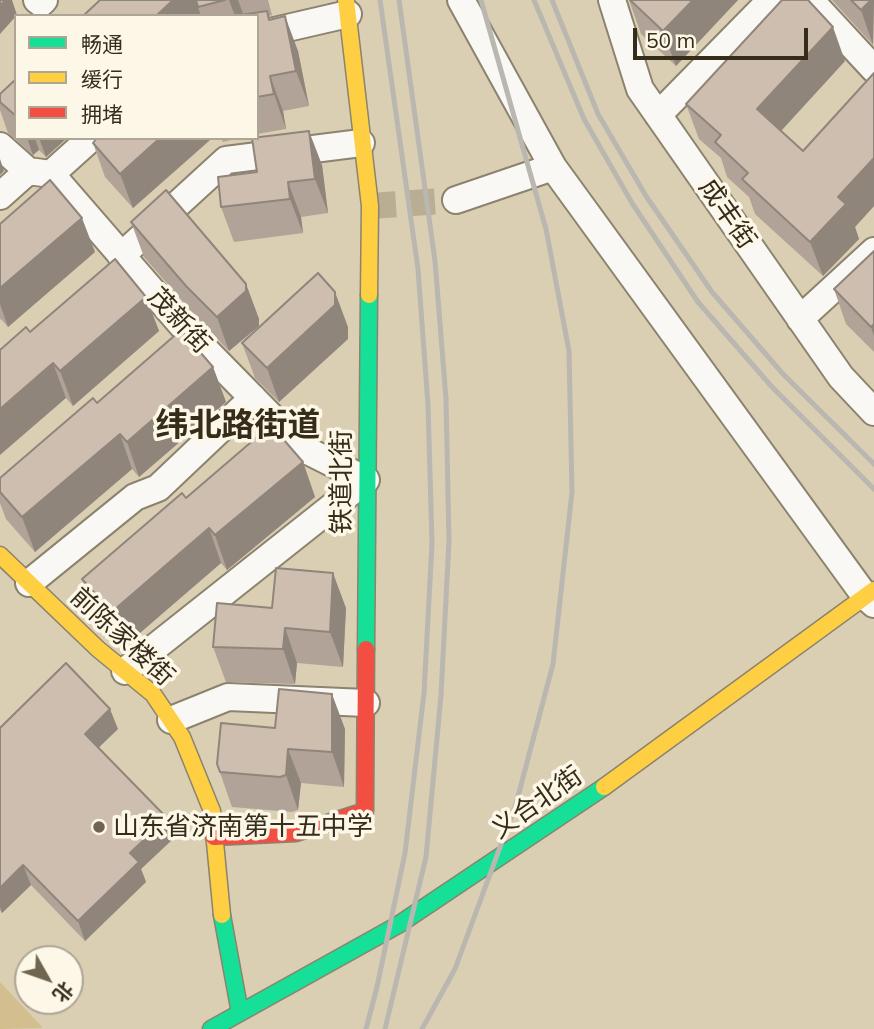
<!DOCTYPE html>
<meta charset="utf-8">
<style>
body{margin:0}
#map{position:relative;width:874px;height:1029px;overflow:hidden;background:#daceb3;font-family:Mulish,"Noto Sans SC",sans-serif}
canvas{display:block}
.legend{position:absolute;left:14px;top:14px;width:245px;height:126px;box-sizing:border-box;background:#fdf7e8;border:2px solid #ada696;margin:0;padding:9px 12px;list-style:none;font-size:21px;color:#352d1a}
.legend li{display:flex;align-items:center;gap:14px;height:35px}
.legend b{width:35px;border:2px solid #ada696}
.north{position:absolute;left:14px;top:945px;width:70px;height:70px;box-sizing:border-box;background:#fdf7e8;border:2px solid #ada696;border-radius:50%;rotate:130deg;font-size:19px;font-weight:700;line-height:28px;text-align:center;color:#352d1a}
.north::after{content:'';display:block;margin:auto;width:24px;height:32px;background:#6f6550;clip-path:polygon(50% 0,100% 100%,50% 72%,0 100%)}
.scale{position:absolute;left:633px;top:28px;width:175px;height:32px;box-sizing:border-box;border:4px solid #352d1a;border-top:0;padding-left:9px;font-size:21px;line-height:24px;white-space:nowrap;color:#352d1a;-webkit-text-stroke:5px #fdf7e8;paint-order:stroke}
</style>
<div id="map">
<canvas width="874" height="1029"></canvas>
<ul class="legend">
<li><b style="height:9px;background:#16e098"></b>畅通</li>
<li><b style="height:9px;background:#ffcf43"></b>缓行</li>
<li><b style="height:9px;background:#f24e42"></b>拥堵</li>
</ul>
<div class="north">北</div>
<div class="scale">50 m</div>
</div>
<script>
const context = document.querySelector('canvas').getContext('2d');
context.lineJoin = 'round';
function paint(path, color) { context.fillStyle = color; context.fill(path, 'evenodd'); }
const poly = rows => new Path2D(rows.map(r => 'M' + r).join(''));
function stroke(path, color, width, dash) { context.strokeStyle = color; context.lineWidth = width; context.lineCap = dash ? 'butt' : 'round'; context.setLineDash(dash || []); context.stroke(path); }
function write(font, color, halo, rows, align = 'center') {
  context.font = font + ' Mulish,"Noto Sans SC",sans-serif'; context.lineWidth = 7; context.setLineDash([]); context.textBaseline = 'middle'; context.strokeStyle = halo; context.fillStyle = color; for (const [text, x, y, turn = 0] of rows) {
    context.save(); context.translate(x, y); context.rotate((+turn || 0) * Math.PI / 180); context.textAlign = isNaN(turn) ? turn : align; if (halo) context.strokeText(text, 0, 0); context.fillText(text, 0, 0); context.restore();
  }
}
const green = poly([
 [0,982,43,1028,0,1029]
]);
const streetTunnel = poly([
 [370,206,456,200]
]);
const street = poly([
 [37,0,41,3,44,0],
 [461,0,553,167,865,596,874,604],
 [612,0,640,89,841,377,874,412],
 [810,0,874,69],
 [257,35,348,14],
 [658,115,771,0],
 [0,146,28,171,51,174],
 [51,174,187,331,302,448,366,480,125,671],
 [51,174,91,138],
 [0,196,28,171],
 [456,200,553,167],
 [121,256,226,160,361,143],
 [800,319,874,251],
 [29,583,135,497,158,488,253,398],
 [171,720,228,697,366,703]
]);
const fast = poly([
 [366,649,369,295],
 [222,915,240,1013],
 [211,1029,398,925,604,787]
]);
const slow = poly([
 [346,0,370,206,369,295],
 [0,555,98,649,153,694,182,737,212,811,222,915],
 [604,787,874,590]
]);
const jam = poly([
 [214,837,296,833,365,811,366,649]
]);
const rail = poly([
 [534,0,584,119,632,203,698,302,772,387,874,489],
 [552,0,598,114,646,196,712,292,783,374,874,464],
 [366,1029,377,987,405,853,424,693,432,543,428,405,418,269,380,0],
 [385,1029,426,857,441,695,449,541,446,399,435,261,399,0],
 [422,1029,455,969,516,804,553,664,572,492,569,351,546,229,481,0]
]);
const wall = poly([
 [100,0,268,0,272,15,269,16,270,19,298,51,309,106,283,111,286,129,257,134,257,16,83,16],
 [629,0,738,0,676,66,641,34],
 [832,0,874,0,873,45],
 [845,61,781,131,803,151,874,73,874,206,855,227,859,239,823,276,755,214,749,197,727,177,721,158,699,139,686,104],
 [16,79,16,138,67,138,46,157,39,150,33,155,8,133,0,110,0,94],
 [221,138,239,138,223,142],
 [210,140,133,208,105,177,93,143],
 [322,165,328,213,301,217,303,233,234,242,221,207],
 [131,222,246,284,259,319,259,326,229,351,199,320,144,257],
 [0,224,95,252,8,327,1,319,0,320],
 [874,251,874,352,846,324,834,289],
 [146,297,159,331,73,406,66,398,30,332],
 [348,327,348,339,279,402,255,378,242,343],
 [213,367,226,402,139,477,132,469,35,552,6,519,0,503,0,478,97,403],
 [303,462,315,497,227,570,221,563,126,645,113,634,95,613,82,579,186,498],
 [272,608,346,608,343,667,297,663,295,684,226,682,213,647],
 [0,728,118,729,98,748,174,838,141,869,146,882,85,941,31,885,2,913,0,910],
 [275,728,345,729,344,787,301,783,298,810,292,812,232,807,217,764]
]);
const shadedWall = poly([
 [5,0,12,0,17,15,0,34,0,6],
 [173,0,198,0,198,7,201,16,156,16],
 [229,0,238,0,244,16,235,16],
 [693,0,738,0,676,66,663,31],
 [871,0,874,0,873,45,861,10],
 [285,16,298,51,309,106,296,71],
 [833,27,845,61,770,143,757,109],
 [270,76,283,111,286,129,274,94],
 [309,131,322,165,328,213,315,179],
 [27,138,35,138,39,150,33,155],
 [39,138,67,138,46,157],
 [160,138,209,138,210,140,133,208,120,174],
 [874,158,874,206,855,227,859,239,823,276,810,242,838,197],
 [0,159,4,171,0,175],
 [288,182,301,217,303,233,290,199],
 [82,218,95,252,8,327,0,304,0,288],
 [246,284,259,319,259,326,229,351,217,317],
 [335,292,348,327,348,339,279,402,267,368],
 [146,297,159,331,73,406,60,371],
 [874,324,874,336,871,327],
 [53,363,66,398,0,455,0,409],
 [213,367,226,402,139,477,127,442],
 [120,434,132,469,35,552,22,517],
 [303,462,315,497,227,570,215,535],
 [209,528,221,563,126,645,114,610],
 [333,573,346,608,343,667,330,632],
 [285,628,297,663,295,684,283,649],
 [332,694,345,729,344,787,332,752],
 [110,709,118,729,92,754,85,734],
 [288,749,301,783,298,810,286,775],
 [167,818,174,838,141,869,146,882,85,941,78,921,130,853],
 [23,865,31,885,2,913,0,907,0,888]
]);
const building = poly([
 [0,0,5,0,0,6,0,0],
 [100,0,173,0,156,16,83,16,100,0],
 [196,0,225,0,198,7,196,0],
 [630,0,693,0,663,31,630,0],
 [782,0,808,0,833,27,757,109,803,151,874,73,874,158,838,197,846,204,810,242,742,179,748,173,715,142,721,135,686,104,782,0],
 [851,0,871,0,861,10,851,0],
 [267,11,269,20,285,16,296,71,270,76,274,94,257,97,257,16,241,15,267,11],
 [16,79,16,116,0,102,0,94,16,79],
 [309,131,315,179,288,182,290,199,221,207,218,177,257,172,252,138,309,131],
 [97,138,160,138,120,174,93,143,97,138],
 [50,180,82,218,0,288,0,224,50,180],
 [166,190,246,284,246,291,217,317,186,286,131,222,166,190],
 [874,251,874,324,871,327,834,289,874,251],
 [115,259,146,297,60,371,53,363,0,409,0,350,26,327,30,332,115,259],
 [318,273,335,292,335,305,267,368,242,343,318,273],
 [181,330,213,367,127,442,120,434,22,517,0,492,0,478,93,398,97,403,181,330],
 [271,425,303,462,215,535,209,528,114,610,100,599,82,579,182,493,186,498,271,425],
 [276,568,333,573,330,632,285,628,283,649,213,647,217,603,272,608,276,568],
 [66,663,110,709,85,734,167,818,130,853,139,862,78,921,23,865,0,888,0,728,66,663],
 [279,689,332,694,332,752,288,749,286,775,280,777,220,772,217,764,221,723,275,728,279,689]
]);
const markers = [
 [99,827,7,"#6f6550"]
];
const streetNames = [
 ["成丰街",727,214,55],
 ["茂新街",179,321,47],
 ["铁道北街",342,482,-90],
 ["前陈家楼街",122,637,43],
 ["义合北街",537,803,-35]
];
const poiNames = [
 ["山东省济南第十五中学",113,827]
];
const districtNames = [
 ["纬北路街道",238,426]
];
paint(green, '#d2be8e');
stroke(streetTunnel, '#b9ae94', 26, [26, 13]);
stroke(street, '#8b836e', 30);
stroke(fast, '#8b836e', 19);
stroke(slow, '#8b836e', 19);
stroke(jam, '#8b836e', 19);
stroke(street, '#f9f8f4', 26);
stroke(fast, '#16e098', 16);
stroke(slow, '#ffcf43', 16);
stroke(jam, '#f24e42', 16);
stroke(rail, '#bab6b0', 5);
paint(wall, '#b1a397');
paint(shadedWall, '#90857b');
paint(building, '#cebeb0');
stroke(building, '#90857b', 2);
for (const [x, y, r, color] of markers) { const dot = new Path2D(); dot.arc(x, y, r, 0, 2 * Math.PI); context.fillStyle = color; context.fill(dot); stroke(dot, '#fdf7e8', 2.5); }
write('26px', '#352d1a', '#fdf7e8', streetNames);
write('26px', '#352d1a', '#fdf7e8', poiNames, 'left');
write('bold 33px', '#352d1a', '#fdf7e8', districtNames);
</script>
